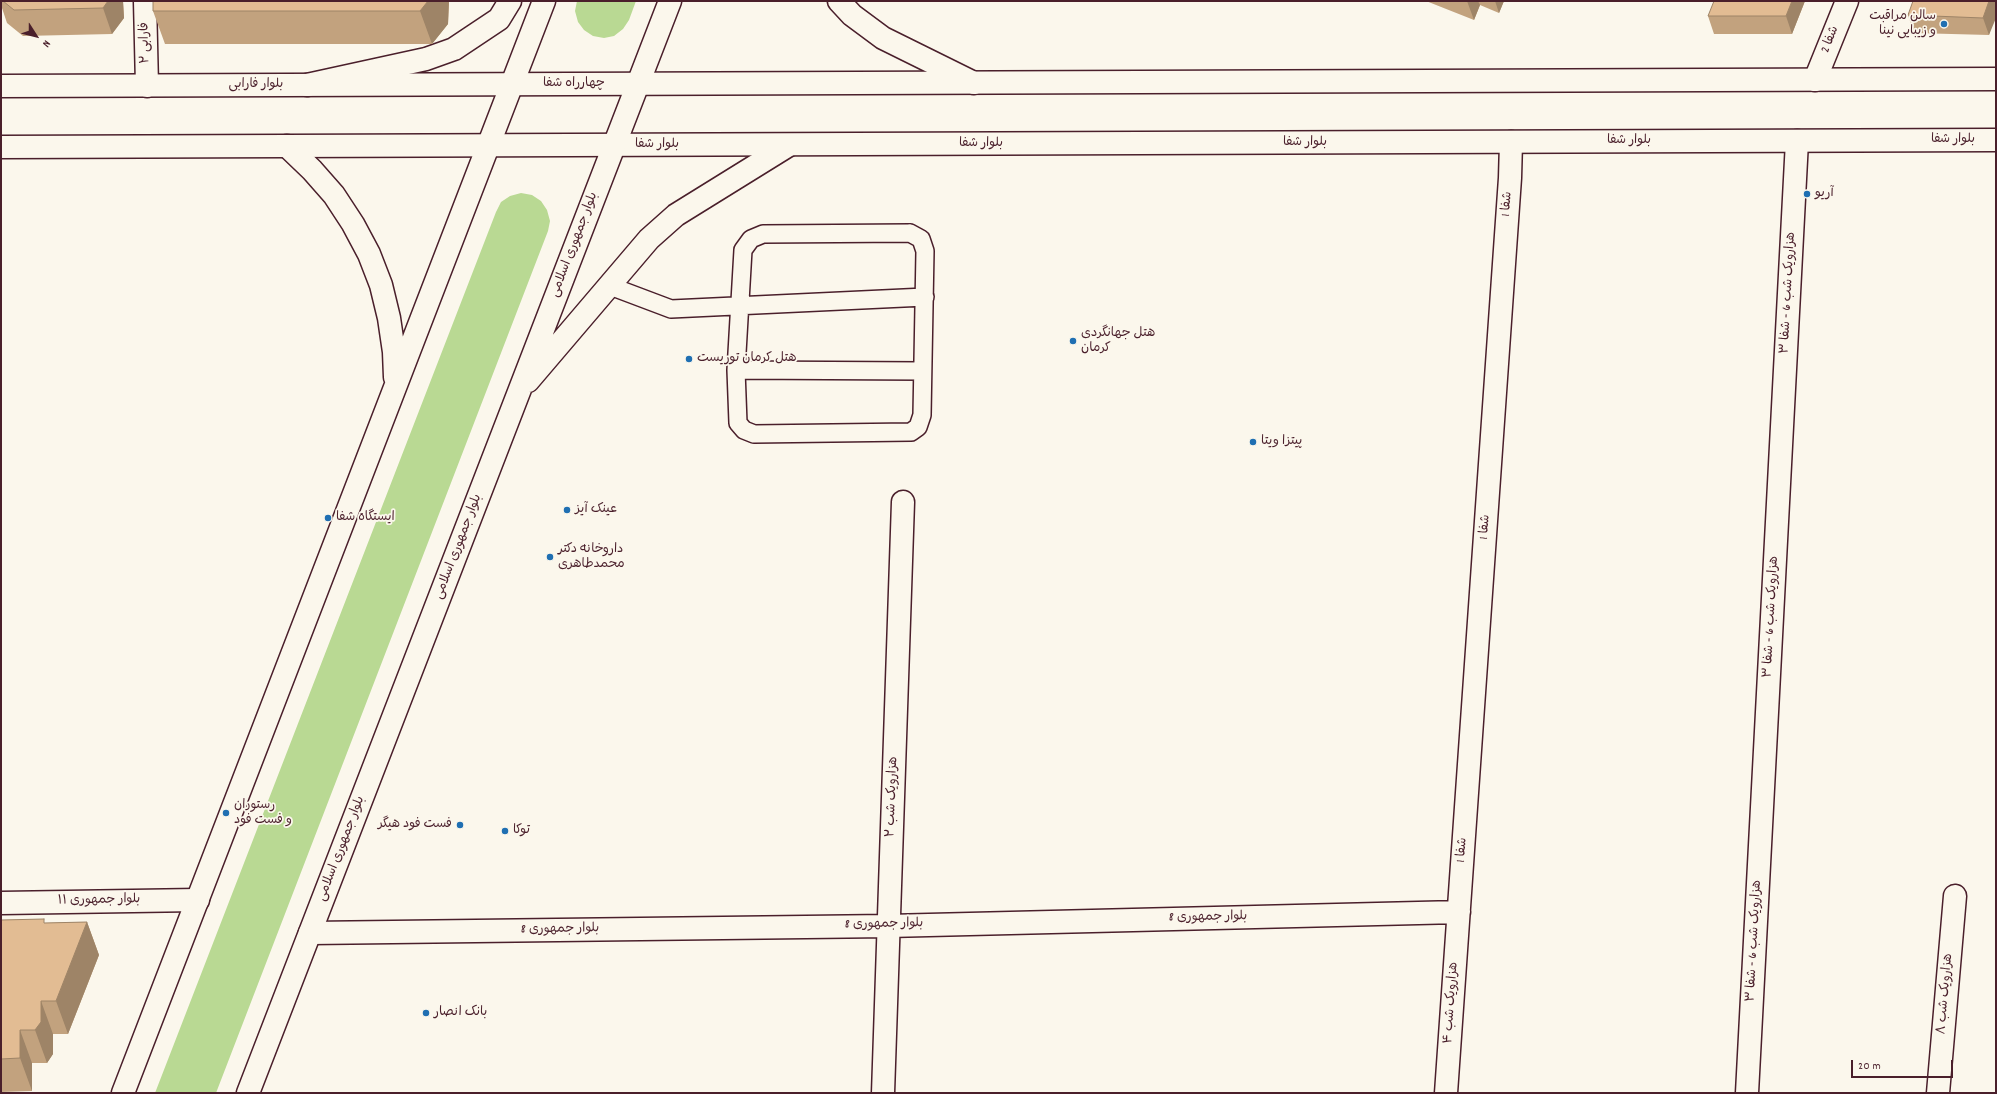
<!DOCTYPE html>
<meta charset="utf-8">
<style>
body{margin:0}
#map{position:relative;width:1997px;height:1094px;overflow:hidden;background:#fbf7ec;font-family:Dekko,sans-serif}
canvas{display:block}
.frame{position:absolute;inset:0;border:2px solid #4a1f2b;pointer-events:none}
.north{position:absolute;left:16px;top:16px;width:40px;height:40px;-webkit-text-stroke:3px #fbf7ec;paint-order:stroke;rotate:126deg;font-size:11px;font-weight:700;line-height:16px;text-align:center;color:#4a1f2b}
.north::after{content:'';display:block;margin:auto;width:14px;height:18px;background:#4a1f2b;clip-path:polygon(50% 0,100% 100%,50% 72%,0 100%)}
.scale{position:absolute;left:1851px;top:1060px;width:102px;height:18px;box-sizing:border-box;border:2px solid #4a1f2b;border-top:0;padding-left:5px;font-size:12px;line-height:14px;white-space:nowrap;color:#4a1f2b;-webkit-text-stroke:3px #fbf7ec;paint-order:stroke}
</style>
<div id="map">
<canvas width="1997" height="1094"></canvas>
<div class="frame"></div>
<div class="north">N</div>
<div class="scale">20 m</div>
</div>
<script>
const context = document.querySelector('canvas').getContext('2d');
context.lineJoin = 'round';
function paint(path, color) { context.fillStyle = color; context.fill(path, 'evenodd'); }
const poly = rows => new Path2D(rows.map(r => 'M' + r).join(''));
function stroke(path, color, width, dash) { context.strokeStyle = color; context.lineWidth = width; context.lineCap = dash ? 'butt' : 'round'; context.setLineDash(dash || []); context.stroke(path); }
function write(font, color, halo, rows, align = 'center') {
  context.font = font + ' Dekko,"Playpen Sans Arabic",sans-serif'; context.lineWidth = 3.5; context.setLineDash([]); context.textBaseline = 'middle'; context.strokeStyle = halo; context.fillStyle = color; for (const [text, x, y, turn = 0] of rows) {
    context.save(); context.translate(x, y); context.rotate((+turn || 0) * Math.PI / 180); context.textAlign = isNaN(turn) ? turn : align; if (halo) context.strokeText(text, 0, 0); context.fillText(text, 0, 0); context.restore();
  }
}
const green = poly([
 [577,1,636,1,629,20,623,29,614,36,604,38,593,36,584,30,578,22,575,11],
 [521,193,532,195,541,201,547,210,550,221,548,231,216,1093,155,1093,496,212,501,202,510,196]
]);
const lane = poly([
 [910,233,921,239,925,251,922,415,918,427,911,432,754,434,744,430,738,423,736,370,743,250,751,239,763,234,910,233],
 [610,286,671,309,925,297],
 [736,370,922,371]
]);
const street = poly([
 [145,1,147,86],
 [1815,80,1847,1],
 [1,903,198,900],
 [310,933,888,926,1459,912],
 [883,1093,903,502],
 [1446,1093,1510,178,1511,142],
 [1747,1093,1797,141],
 [1938,1093,1955,896]
]);
const secondary = poly([
 [1,86,1996,79],
 [1,147,1996,140]
]);
const primary = poly([
 [839,1,852,15,883,38,974,83],
 [307,85,426,59,454,49,499,19,510,1],
 [287,146,312,170,334,195,353,224,369,254,381,285,389,318,394,352,395,377],
 [528,381,649,239,676,215,789,145],
 [123,1093,544,1],
 [248,1093,670,1]
]);
const wall = poly([
 [1,1,123,1,124,18,112,34,23,36,7,23,1,5],
 [449,1,448,24,432,44,165,44,153,11],
 [1426,1,1504,1,1499,13,1480,5,1474,20],
 [1805,1,1792,34,1714,34,1708,16],
 [1996,1,1989,35,1914,33,1908,15],
 [1,920,45,923,87,922,99,955,68,1034,53,1034,53,1054,47,1063,32,1063,32,1091,1,1092]
]);
const shadedWall = poly([
 [108,1,123,1,124,18,112,34,103,8],
 [428,1,449,1,448,24,432,44,420,11],
 [1467,1,1478,1,1480,5,1474,20],
 [1495,1,1504,1,1499,13],
 [1792,1,1805,1,1792,34,1786,16],
 [1989,1,1996,1,1996,18,1989,35,1983,18],
 [87,922,99,955,68,1034,56,1001],
 [41,1001,53,1034,53,1054,47,1063,35,1030],
 [20,1030,32,1063,32,1091,20,1058]
]);
const building = poly([
 [3,1,108,1,103,8,14,10,3,1],
 [153,1,428,1,420,11,153,11,153,1],
 [1714,1,1792,1,1786,16,1708,16,1714,1],
 [1913,1,1989,1,1983,18,1908,15,1913,1],
 [44,919,44,923,87,922,56,1001,41,1001,41,1022,35,1030,20,1030,20,1058,1,1059,1,920,44,919]
]);
const markers = [
 [1944,24,4,"#1f6fb2"],
 [1807,194,4,"#1f6fb2"],
 [1073,341,4,"#1f6fb2"],
 [689,359,4,"#1f6fb2"],
 [1253,442,4,"#1f6fb2"],
 [567,510,4,"#1f6fb2"],
 [328,518,4,"#1f6fb2"],
 [550,557,4,"#1f6fb2"],
 [226,813,4,"#1f6fb2"],
 [460,825,4,"#1f6fb2"],
 [505,831,4,"#1f6fb2"],
 [426,1013,4,"#1f6fb2"]
];
const poiNames = [
 ["سالن مراقبت",1936,17,"right"],
 ["و زیبایی نینا",1936,32,"right"],
 ["آریو",1815,194],
 ["هتل جهانگردی",1081,334],
 ["کرمان",1081,349],
 ["هتل کرمان توریست",697,359],
 ["پیتزا ویتا",1261,442],
 ["عینک آیز",575,510],
 ["ایستگاه شفا",336,518],
 ["داروخانه دکتر",558,550],
 ["محمدطاهری",558,565],
 ["رستوران",234,806],
 ["و فست فود",234,821],
 ["فست فود هیگر",452,825,"right"],
 ["توکا",513,831],
 ["بانک انصار",434,1013]
];
const streetNames = [
 ["شفا 2",1831,40,-68],
 ["فارابی ۲",146,43,-91],
 ["چهارراه شفا",574,84],
 ["بلوار فارابی",256,85],
 ["بلوار شفا",1953,140],
 ["بلوار شفا",1629,141],
 ["بلوار شفا",1305,143],
 ["بلوار شفا",981,144],
 ["بلوار شفا",657,145],
 ["شفا 1",1508,204,-86],
 ["بلوار جمهوری اسلامی",575,245,-69],
 ["هزارویک شب 6 - شفا ۳",1789,293,-87],
 ["شفا 1",1486,527,-86],
 ["بلوار جمهوری اسلامی",459,547,-69],
 ["هزارویک شب 6 - شفا ۳",1772,617,-87],
 ["هزارویک شب ۲",893,797,-88],
 ["بلوار جمهوری اسلامی",342,849,-69],
 ["شفا 1",1463,850,-86],
 ["بلوار جمهوری ۱۱",99,901,-1],
 ["بلوار جمهوری 8",1208,918,-1],
 ["بلوار جمهوری 8",884,925,-1],
 ["بلوار جمهوری 8",560,930,-1],
 ["هزارویک شب 6 - شفا ۳",1755,941,-87],
 ["هزارویک شب ۸",1946,994,-85],
 ["هزارویک شب ۴",1452,1003,-86]
];
paint(green, '#b9d993');
stroke(lane, '#4a1f2b', 20);
stroke(street, '#4a1f2b', 25);
stroke(secondary, '#4a1f2b', 25);
stroke(primary, '#4a1f2b', 25);
stroke(lane, '#fbf7ec', 17);
stroke(street, '#fbf7ec', 22);
stroke(secondary, '#fbf7ec', 22);
stroke(primary, '#fbf7ec', 22);
paint(wall, '#c2a27e');
paint(shadedWall, '#9e8467');
paint(building, '#e2bc93');
stroke(building, '#9e8467', 1);
for (const [x, y, r, color] of markers) { const dot = new Path2D(); dot.arc(x, y, r, 0, 2 * Math.PI); context.fillStyle = color; context.fill(dot); stroke(dot, '#fbf7ec', 1.5); }
write('13px', '#4a1f2b', '#fbf7ec', poiNames, 'left');
write('13px', '#4a1f2b', '#fbf7ec', streetNames);
</script>
